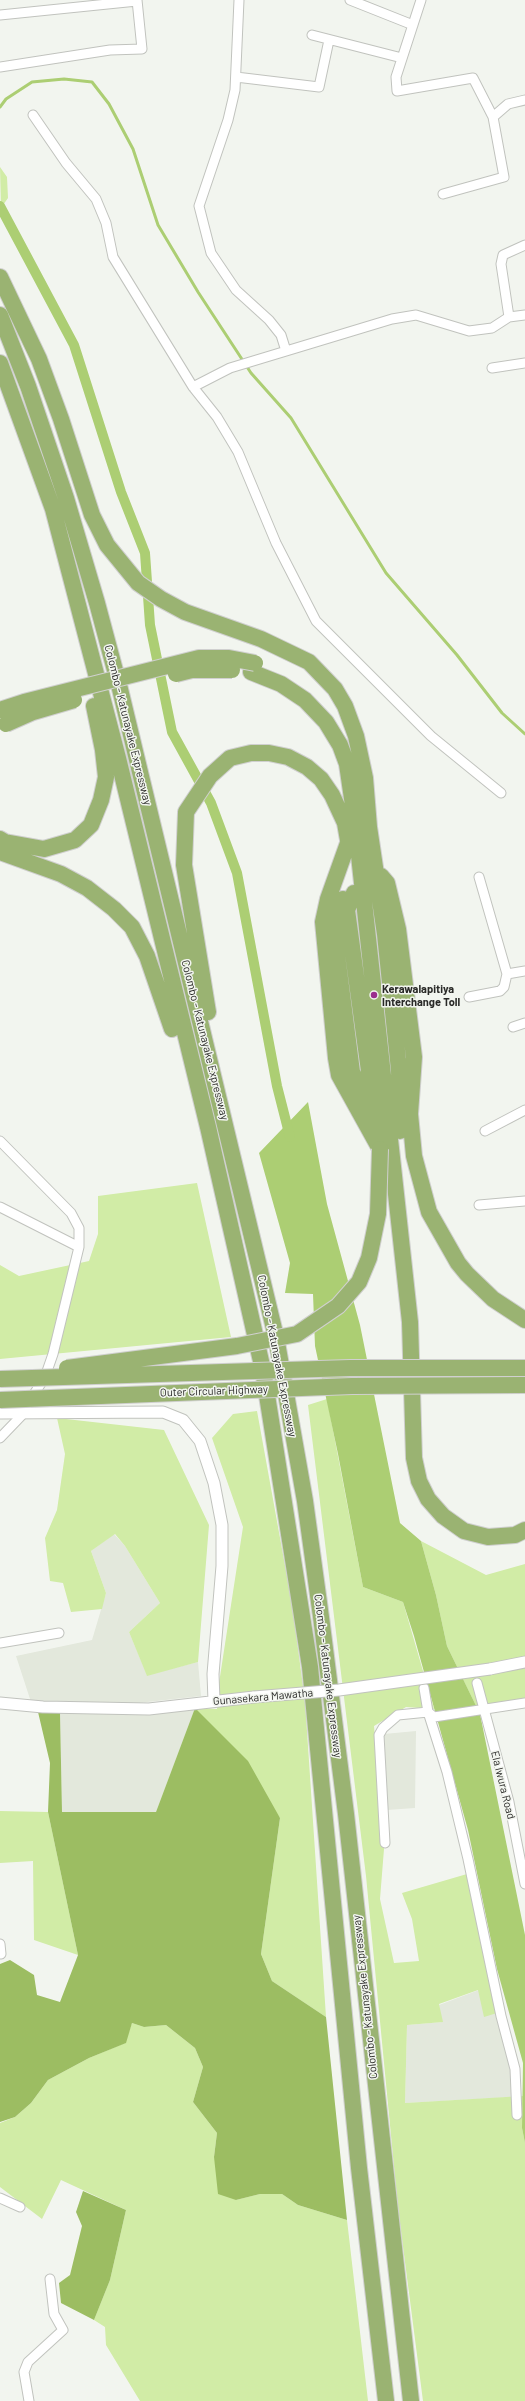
<!DOCTYPE html>
<style>
body{margin:0}
canvas{display:block;background:#f2f5ef}
</style>
<canvas width="525" height="2401"></canvas>
<script>
const context = document.querySelector('canvas').getContext('2d');
context.lineJoin = 'round';
function paint(path, color) { context.fillStyle = color; context.fill(path, 'evenodd'); }
const poly = rows => new Path2D(rows.map(r => 'M' + r).join(''));
function stroke(path, color, width, dash) { context.strokeStyle = color; context.lineWidth = width; context.lineCap = dash ? 'butt' : 'round'; context.setLineDash(dash || []); context.stroke(path); }
function write(font, color, halo, rows, align = 'center') {
  context.font = font + ' Barlow,sans-serif'; context.lineWidth = 3; context.setLineDash([]); context.textBaseline = 'middle'; context.strokeStyle = halo; context.fillStyle = color; for (const [text, x, y, turn = 0] of rows) {
    context.save(); context.translate(x, y); context.rotate((+turn || 0) * Math.PI / 180); context.textAlign = isNaN(turn) ? turn : align; if (halo) context.strokeText(text, 0, 0); context.fillText(text, 0, 0); context.restore();
  }
}
const built = poly([
 [114,1534,125,1546,160,1603,129,1632,147,1675,198,1662,201,1696,138,1703,31,1702,16,1656,92,1640,106,1593,91,1551],
 [195,1708,156,1812,62,1812,60,1713],
 [416,1731,415,1808,387,1810,384,1734],
 [479,1990,497,2013,510,2071,513,2097,405,2103,407,2025,442,2022,439,2005]
]);
const green = poly([
 [0,167,7,177,8,198,1,208],
 [197,1183,231,1337,0,1359,0,1265,19,1276,89,1261,98,1234,98,1196],
 [327,1399,363,1587,403,1602,434,1709,406,1707,374,1726,384,1849,380,1899,394,1963,419,1961,412,1919,402,1893,467,1874,497,2013,484,2017,478,1990,439,2004,443,2022,407,2025,405,2103,523,2096,522,2128,525,2143,525,2401,423,2401,398,2208,366,1876,308,1405],
 [257,1411,292,1604,305,1701,326,2017,272,1981,261,1954,280,1818,195,1708,217,1709,219,1683,243,1527,212,1438,233,1414],
 [57,1418,164,1430,209,1525,198,1662,147,1676,129,1632,160,1603,125,1546,115,1534,91,1551,106,1593,102,1609,71,1612,63,1583,50,1581,45,1538,57,1510,65,1454],
 [421,1541,486,1575,525,1564,525,1699,476,1706,447,1646,436,1595],
 [0,1811,48,1812,78,1955,34,1940,33,1861,0,1863],
 [132,2023,144,2027,166,2025,195,2048,203,2067,193,2102,217,2133,214,2157,236,2200,260,2194,282,2194,298,2205,347,2220,368,2401,140,2401,106,2345,105,2327,94,2320,110,2280,126,2210,61,2180,42,2219,0,2187,0,2123,15,2117,31,2103,48,2080,89,2058,125,2043]
]);
const forest = poly([
 [195,1708,248,1761,280,1818,261,1954,272,1981,326,2017,347,2220,298,2205,282,2194,260,2194,236,2200,218,2194,214,2157,217,2133,193,2102,203,2067,195,2048,166,2025,144,2027,132,2023,126,2043,89,2058,48,2080,31,2103,15,2117,0,2122,0,1964,10,1960,34,1975,37,1995,60,2002,78,1955,48,1812,50,1763,38,1712,60,1713,62,1812,156,1812],
 [83,2191,126,2210,110,2280,94,2320,61,2303,59,2283,70,2275,82,2226,76,2212]
]);
const water = poly([
 [308,1102,327,1204,360,1325,400,1523,421,1541,436,1595,447,1646,480,1714,525,1935,525,2143,522,2128,523,2063,497,1969,468,1830,414,1636,403,1602,363,1587,338,1454,315,1346,313,1294,285,1293,290,1263,259,1153]
]);
const stream = poly([
 [0,107,6,99,32,82,64,79,92,82,109,104,133,149,158,225,198,292,251,373,291,418,386,573,457,655,502,713,525,734]
]);
const canal = poly([
 [0,206,74,345,121,492,145,553,150,625,172,732,211,803,237,873,277,1086,290,1137]
]);
const minor = poly([
 [239,0,235,90,228,120,199,206,211,253,236,290,269,320,281,335,286,351],
 [350,0,413,25],
 [421,0,396,77,397,91,473,78,493,117],
 [0,15,137,1],
 [312,35,402,58],
 [0,67,110,50,142,49,137,0],
 [236,77,319,87,329,40],
 [33,115,66,163,96,199,106,223,113,257,193,387,217,417,238,452,276,543,316,621,431,736,501,793],
 [443,194,504,177,493,117,508,104,525,100],
 [509,317,501,264,503,255,525,245],
 [492,368,525,363],
 [193,387,230,368,392,319,416,315,469,331,492,328,509,317,525,315],
 [507,974,525,971],
 [469,997,500,991,504,987,507,974,479,877],
 [513,1027,525,1023],
 [485,1131,525,1110],
 [0,1141,71,1213,79,1228,79,1247,53,1354,45,1377,27,1405,24,1413,0,1438],
 [479,1205,525,1201],
 [0,1207,79,1247],
 [0,1643,59,1633],
 [477,1683,509,1802,525,1884],
 [424,1688,428,1712,447,1772,468,1859,501,2016,515,2069,517,2115],
 [385,1843,379,1735,383,1728,398,1715,428,1712,434,1717,525,1703],
 [0,1944,1,1954],
 [0,2198,20,2207],
 [29,2401,24,2372,28,2362,63,2330,54,2314,50,2279]
]);
const tertiary = poly([
 [0,1413,163,1412,183,1420,200,1441,214,1483,222,1525,222,1566,213,1674,214,1701],
 [490,1669,525,1662],
 [0,1703,43,1707,149,1709,254,1697]
]);
const motorway = poly([
 [0,277,39,359,61,419,92,515,107,545,138,583,161,599,185,612,261,639,309,662,335,689,345,706,356,736,365,778,369,827,385,934,399,1070,400,1131],
 [0,315,28,386,66,498,97,603,120,689,276,1337,305,1501,321,1617,346,1814,411,2401],
 [0,363,53,509,118,758,208,1127,263,1370,310,1667,359,2168,386,2401],
 [251,672,281,684,305,700,326,722,340,745,347,764,355,819,410,1322,414,1458,419,1481,428,1499,443,1516,464,1531,488,1537,515,1535,525,1530],
 [0,839,5,842,44,849,75,840,91,825,101,800,106,777,103,750,94,706],
 [348,843,328,899,323,922,336,1058,339,1075,380,1149],
 [0,852,61,874,87,888,114,909,132,927,147,956,172,1029],
 [381,876,387,883,398,929,414,1057,410,1114,414,1156,429,1212,458,1263,467,1274,493,1299,525,1320],
 [354,893,347,910,379,1144],
 [343,899,335,928,336,947,352,1072,369,1103],
 [208,1012,184,865,186,812,210,776,230,758,251,753,269,753,288,757,307,767,321,779,332,795,345,823,348,840]
]);
const tertiaryBridge = poly([
 [254,1697,339,1690,490,1669]
]);
const motorwayBridge = poly([
 [176,674,192,670,232,670],
 [0,710,24,702,199,658,229,658,255,663],
 [6,724,33,712,74,700],
 [67,1368,237,1346,297,1334,338,1306,359,1282,369,1258,378,1214,380,1149],
 [0,1379,350,1368,525,1368],
 [0,1400,352,1386,525,1385]
]);
const markers = [
 [374,995,4,"#9b2e8e"]
];
const streetNames = [
 ["Colombo - Katunayake Expressway",128,725,76],
 ["Colombo - Katunayake Expressway",205,1040,76],
 ["Colombo - Katunayake Expressway",277,1356,79],
 ["Outer Circular Highway",214,1391,-2],
 ["Colombo - Katunayake Expressway",328,1676,83],
 ["Gunasekara Mawatha",263,1697,-5],
 ["Ela Iwura Road",503,1785,76],
 ["Colombo - Katunayake Expressway",365,1997,-96]
];
const poiNames = [
 ["Kerawalapitiya",382,989],
 ["Interchange Toll",382,1002]
];
paint(built, '#e3e8dc');
paint(green, '#d1eca6');
paint(forest, '#9cbd62');
paint(water, '#acce73');
stroke(stream, '#acce73', 3);
stroke(canal, '#acce73', 10);
stroke(minor, '#c1c3be', 11);
stroke(tertiary, '#c1c3be', 13);
stroke(motorway, '#d0d0cf', 18);
stroke(minor, '#fff', 9);
stroke(tertiary, '#fff', 11);
stroke(motorway, '#9ab372', 16);
stroke(tertiaryBridge, '#c1c3be', 13, []);
stroke(motorwayBridge, '#d0d0cf', 18, []);
stroke(tertiaryBridge, '#fff', 11);
stroke(motorwayBridge, '#9ab372', 16);
for (const [x, y, r, color] of markers) { const dot = new Path2D(); dot.arc(x, y, r, 0, 2 * Math.PI); context.fillStyle = color; context.fill(dot); stroke(dot, '#f2f5ef', 1.5); }
write('11px', '#292927', '#f2f5ef', streetNames);
write('bold 11px', '#292927', '#f2f5ef', poiNames, 'left');
</script>
